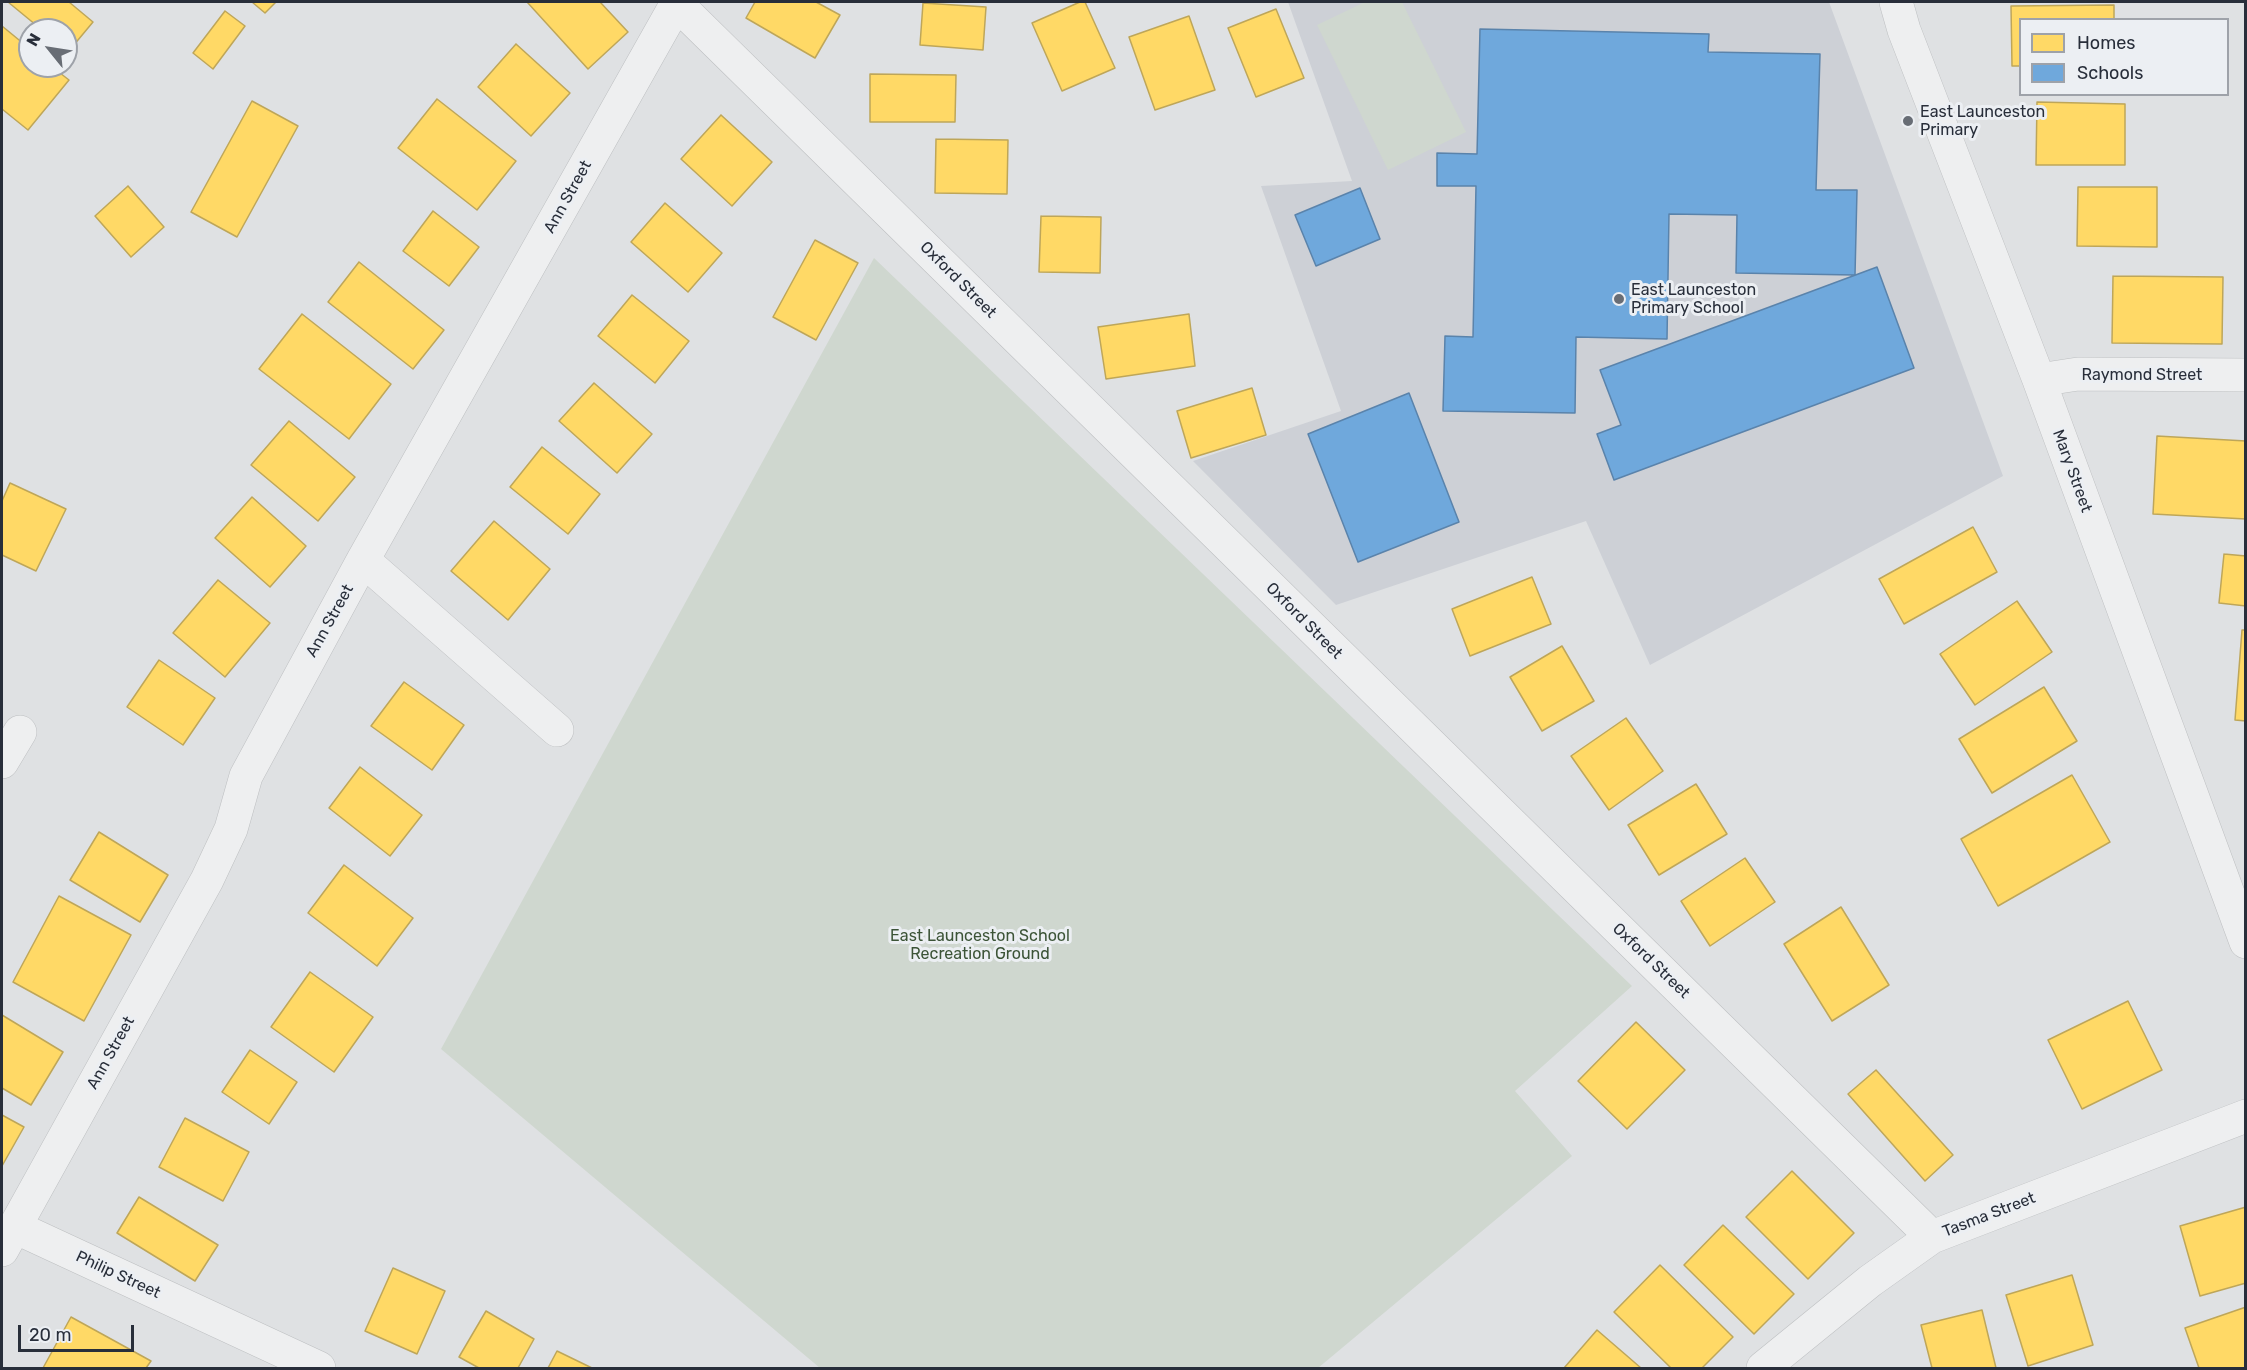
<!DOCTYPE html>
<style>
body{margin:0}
#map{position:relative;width:2247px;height:1370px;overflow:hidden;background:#dfe1e3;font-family:Rubik,sans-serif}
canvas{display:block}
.frame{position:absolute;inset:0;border:3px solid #282e3a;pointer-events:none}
.legend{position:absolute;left:2019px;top:18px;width:210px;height:78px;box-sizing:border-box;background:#eceff3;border:2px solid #9ea2a9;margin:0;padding:8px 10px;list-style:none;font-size:18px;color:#282e3a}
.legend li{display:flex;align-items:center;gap:12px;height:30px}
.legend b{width:30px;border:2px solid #9ea2a9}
.north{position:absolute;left:18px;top:18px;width:60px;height:60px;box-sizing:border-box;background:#eceff3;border:2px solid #9ea2a9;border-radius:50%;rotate:300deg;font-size:16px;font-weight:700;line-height:24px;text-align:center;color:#282e3a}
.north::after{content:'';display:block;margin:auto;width:21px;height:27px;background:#686d75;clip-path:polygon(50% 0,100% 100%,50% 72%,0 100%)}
.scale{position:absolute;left:18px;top:1325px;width:116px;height:27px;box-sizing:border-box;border:3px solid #282e3a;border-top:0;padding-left:8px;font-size:18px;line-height:21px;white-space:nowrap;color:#282e3a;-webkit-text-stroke:4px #eceff3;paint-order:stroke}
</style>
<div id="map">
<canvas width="2247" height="1370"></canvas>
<div class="frame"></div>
<ul class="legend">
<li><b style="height:16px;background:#ffd966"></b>Homes</li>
<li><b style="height:16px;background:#6fa8dc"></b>Schools</li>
</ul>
<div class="north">N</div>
<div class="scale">20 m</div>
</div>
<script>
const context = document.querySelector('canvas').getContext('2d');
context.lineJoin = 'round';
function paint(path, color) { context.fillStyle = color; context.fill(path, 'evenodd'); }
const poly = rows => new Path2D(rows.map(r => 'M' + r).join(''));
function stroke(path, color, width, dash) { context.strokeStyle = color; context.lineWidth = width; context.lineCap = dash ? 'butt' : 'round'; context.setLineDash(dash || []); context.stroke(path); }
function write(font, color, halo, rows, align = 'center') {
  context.font = font + ' Rubik,sans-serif'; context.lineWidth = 6; context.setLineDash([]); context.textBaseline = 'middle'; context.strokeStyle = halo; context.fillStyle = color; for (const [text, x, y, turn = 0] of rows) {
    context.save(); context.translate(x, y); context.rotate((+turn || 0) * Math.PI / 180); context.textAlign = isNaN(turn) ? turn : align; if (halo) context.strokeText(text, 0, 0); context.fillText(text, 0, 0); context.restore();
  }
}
const built = poly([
 [1288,2,1829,2,2003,476,1650,665,1586,521,1336,605,1193,461,1341,411,1261,186,1352,181]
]);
const green = poly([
 [1365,2,1402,2,1466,132,1388,170,1317,25],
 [874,258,1632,986,1515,1091,1572,1156,1318,1368,820,1368,441,1049]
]);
const homes = poly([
 [8,2,69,2,93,22,68,52,66,50,66,30,42,30,8,2],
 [252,2,276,2,265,13,252,2],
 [527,2,600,2,628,32,588,69,527,2],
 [755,2,816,2,840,15,815,58,746,18,755,2],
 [1080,2,1085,2,1115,68,1062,91,1032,23,1080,2],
 [923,3,986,7,983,50,920,45,923,3],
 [2114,5,2114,20,2020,20,2020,66,2012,66,2011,6,2114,5],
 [1276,9,1304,78,1256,97,1228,28,1276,9],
 [225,11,245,26,213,69,193,53,225,11],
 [1189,16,1215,90,1155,110,1129,37,1189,16],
 [2,26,30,49,30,66,51,66,69,80,28,130,2,109,2,26],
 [516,44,570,93,531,136,478,87,516,44],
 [870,74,956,75,955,122,870,122,870,74],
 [437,99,516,161,477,210,398,148,437,99],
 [252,101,298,126,237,237,191,212,252,101],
 [2037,102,2125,104,2125,165,2036,165,2037,102],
 [721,115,772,162,732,206,681,159,721,115],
 [936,139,1008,140,1007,194,935,193,936,139],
 [128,186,164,227,131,257,95,216,128,186],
 [2078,187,2157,187,2157,247,2077,246,2078,187],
 [665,203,722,253,688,292,631,242,665,203],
 [433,211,479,247,449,286,403,251,433,211],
 [1041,216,1101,217,1100,273,1039,272,1041,216],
 [815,240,858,263,816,340,773,317,815,240],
 [359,262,444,330,413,369,328,302,359,262],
 [2113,276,2223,277,2222,344,2112,343,2113,276],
 [632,295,689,341,655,383,598,336,632,295],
 [302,314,391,384,349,439,259,369,302,314],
 [1189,314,1195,366,1106,379,1098,327,1189,314],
 [594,383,652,434,617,473,559,421,594,383],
 [1252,388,1266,435,1191,458,1177,411,1252,388],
 [289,421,355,477,318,521,251,465,289,421],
 [2157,436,2246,441,2246,519,2153,514,2157,436],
 [542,447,600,494,568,534,510,487,542,447],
 [10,483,66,509,36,571,2,555,2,501,10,483],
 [252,497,306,546,270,587,215,538,252,497],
 [494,521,550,569,508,620,451,571,494,521],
 [1973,527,1997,572,1904,624,1879,579,1973,527],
 [2224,554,2246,556,2246,606,2219,603,2224,554],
 [1532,577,1551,624,1470,656,1452,609,1532,577],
 [218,580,270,623,225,677,173,633,218,580],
 [2017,601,2052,652,1975,705,1940,654,2017,601],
 [2242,630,2246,630,2246,721,2235,720,2242,630],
 [1562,646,1594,701,1542,731,1510,677,1562,646],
 [159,660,215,698,183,745,127,707,159,660],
 [404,682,464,725,432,770,371,726,404,682],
 [2044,687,2077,741,1992,793,1959,739,2044,687],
 [1626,718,1663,771,1609,810,1571,756,1626,718],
 [360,767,422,815,390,856,329,808,360,767],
 [2072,775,2110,842,1998,906,1961,839,2072,775],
 [1696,784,1727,834,1659,875,1628,825,1696,784],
 [99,832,168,875,140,922,70,880,99,832],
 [1745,858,1775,902,1710,946,1681,901,1745,858],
 [344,865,413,918,377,966,308,913,344,865],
 [59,896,131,935,84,1021,13,982,59,896],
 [1841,907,1889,985,1832,1021,1784,944,1841,907],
 [310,972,373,1017,334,1072,271,1027,310,972],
 [2128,1001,2162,1070,2082,1109,2048,1040,2128,1001],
 [2,1015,63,1052,31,1105,2,1088,2,1015],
 [1636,1022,1685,1070,1627,1129,1578,1081,1636,1022],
 [250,1050,297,1082,269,1124,222,1092,250,1050],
 [1876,1070,1953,1155,1925,1181,1848,1094,1876,1070],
 [2,1115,24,1127,2,1166,2,1115],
 [185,1118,249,1152,223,1201,159,1167,185,1118],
 [1792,1171,1854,1233,1808,1279,1746,1217,1792,1171],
 [139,1197,218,1245,195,1281,117,1233,139,1197],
 [2246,1207,2246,1283,2200,1296,2180,1226,2246,1207],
 [1723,1225,1794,1294,1754,1334,1684,1265,1723,1225],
 [1660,1265,1733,1337,1702,1368,1671,1368,1614,1312,1660,1265],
 [393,1268,445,1291,417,1354,365,1331,393,1268],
 [2072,1275,2093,1345,2028,1366,2006,1295,2072,1275],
 [2246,1307,2246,1368,2199,1368,2185,1328,2246,1307],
 [1982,1310,1996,1368,1932,1368,1921,1325,1982,1310],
 [486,1311,534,1339,518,1368,479,1368,459,1357,486,1311],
 [71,1317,151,1361,146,1368,43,1368,71,1317],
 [1597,1330,1641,1368,1564,1368,1597,1330],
 [557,1351,592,1368,548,1368,557,1351]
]);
const schools = poly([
 [1480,29,1709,34,1708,52,1820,54,1816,190,1857,190,1855,275,1736,273,1737,215,1669,214,1667,339,1576,337,1575,413,1443,411,1445,336,1473,337,1476,186,1437,186,1437,153,1477,154,1480,29],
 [1360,188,1380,239,1316,266,1295,215,1360,188],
 [1877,267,1914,368,1614,480,1597,434,1621,425,1600,370,1877,267],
 [1409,393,1459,522,1358,562,1308,434,1409,393]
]);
const minor = poly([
 [675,2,1932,1237],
 [1896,2,1904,30,2039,380,2246,942],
 [2039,380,2078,374,2246,375],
 [363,560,557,730],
 [2,762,20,732],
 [15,1227,319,1368],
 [2,1250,207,880,231,829,246,776,363,560,677,3],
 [1763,1368,1870,1281,1932,1237,2246,1116]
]);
const markers = [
 [1908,121,6,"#686d75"],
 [1619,299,6,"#686d75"]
];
const poiNames = [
 ["East Launceston",1920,112],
 ["Primary",1920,130],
 ["East Launceston",1631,290],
 ["Primary School",1631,308]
];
const streetNames = [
 ["Ann Street",568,197,-61],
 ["Oxford Street",958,280,45],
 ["Raymond Street",2142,375],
 ["Mary Street",2072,471,70],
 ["Ann Street",330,621,-61],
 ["Oxford Street",1304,621,45],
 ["Oxford Street",1651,961,44],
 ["Ann Street",111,1053,-61],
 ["Tasma Street",1989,1215,-21],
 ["Philip Street",118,1275,25]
];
const parkNames = [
 ["East Launceston School",980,936],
 ["Recreation Ground",980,954]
];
paint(built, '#cdd0d6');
paint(green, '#cfd7cf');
paint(homes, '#ffd966');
stroke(homes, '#bea659', 1.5);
paint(schools, '#6fa8dc');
stroke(schools, '#5a83ab', 1.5);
stroke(minor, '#bdbfc1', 34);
stroke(minor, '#eeeff0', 33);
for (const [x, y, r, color] of markers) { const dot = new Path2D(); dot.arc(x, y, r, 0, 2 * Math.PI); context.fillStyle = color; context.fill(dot); stroke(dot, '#eceff3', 2); }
write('16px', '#282e3a', '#eceff3', poiNames, 'left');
write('16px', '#282e3a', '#eceff3', streetNames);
write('16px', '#3c5437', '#eceff3', parkNames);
</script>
